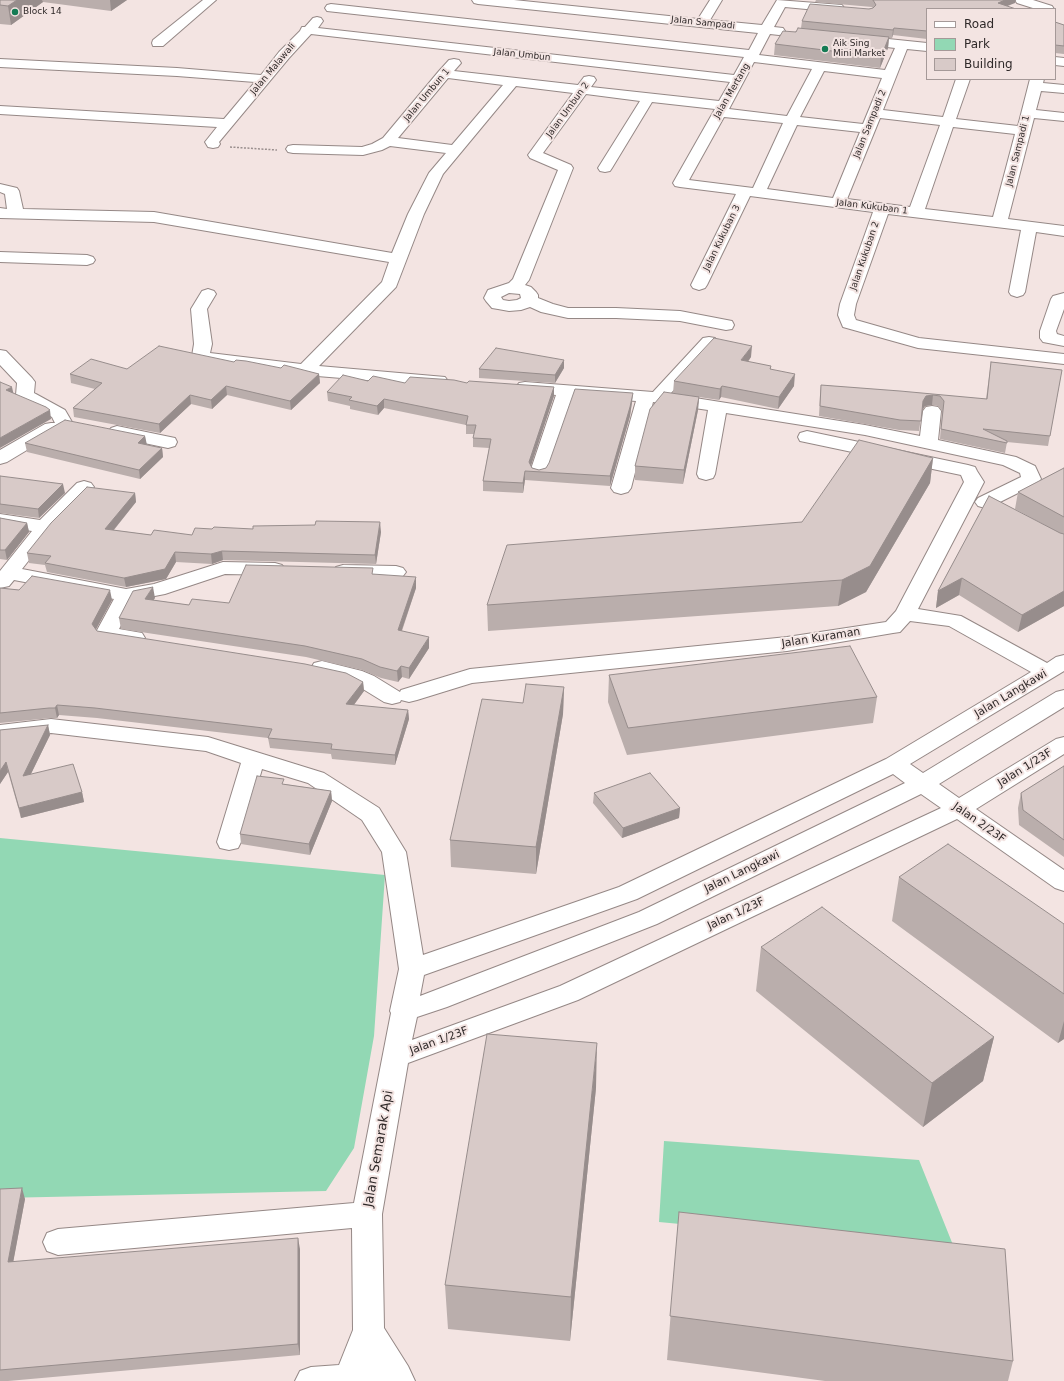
<!DOCTYPE html>
<style>
body{margin:0}
#map{position:relative;width:1064px;height:1381px;overflow:hidden;background:#f3e4e2;font-family:"DejaVu Sans",sans-serif}
canvas{display:block}
.legend{position:absolute;left:926px;top:8px;width:130px;height:72px;box-sizing:border-box;background:#f3e4e2;border:1px solid #a59998;margin:0;padding:5px 7px;list-style:none;font-size:12px;color:#2f2929}
.legend li{display:flex;align-items:center;gap:8px;height:20px}
.legend b{width:20px;border:1px solid #a59998}
</style>
<div id="map">
<canvas width="1064" height="1381"></canvas>
<ul class="legend">
<li><b style="height:5px;background:#fff"></b>Road</li>
<li><b style="height:11px;background:#92d8b4"></b>Park</li>
<li><b style="height:11px;background:#d8cac8"></b>Building</li>
</ul>
</div>
<script>
const context = document.querySelector('canvas').getContext('2d');
context.lineJoin = 'round';
function paint(path, color) { context.fillStyle = color; context.fill(path, 'evenodd'); }
const poly = rows => new Path2D(rows.map(r => 'M' + r).join(''));
function stroke(path, color, width, dash) { context.strokeStyle = color; context.lineWidth = width; context.lineCap = dash ? 'butt' : 'round'; context.setLineDash(dash || []); context.stroke(path); }
function write(font, color, halo, rows, align = 'center') {
  context.font = font + ' "DejaVu Sans",sans-serif'; context.lineWidth = 4; context.setLineDash([]); context.textBaseline = 'middle'; context.strokeStyle = halo; context.fillStyle = color; for (const [text, x, y, turn = 0] of rows) {
    context.save(); context.translate(x, y); context.rotate((+turn || 0) * Math.PI / 180); context.textAlign = isNaN(turn) ? turn : align; if (halo) context.strokeText(text, 0, 0); context.fillText(text, 0, 0); context.restore();
  }
}
const green = poly([
 [0,838,385,875,374,1036,354,1148,326,1191,0,1198],
 [664,1141,919,1160,955,1250,659,1222]
]);
const path = poly([
 [230,147,277,150]
]);
const minor = poly([
 [203,0,216,0,163,46,153,46,152,43,153,40,203,0],
 [472,0,514,0,698,19,710,0,722,0,710,20,762,25,777,0,842,5,844,8,842,11,838,12,785,7,774,27,783,28,785,31,783,34,779,35,770,34,759,55,885,70,895,48,854,43,853,40,854,37,859,36,927,43,927,51,907,49,883,110,943,117,956,79,970,79,956,119,1018,126,1030,79,1044,79,1043,83,1064,85,1064,93,1041,91,1036,110,1064,113,1064,121,1034,118,1008,219,1064,226,1064,236,1036,232,1025,292,1023,295,1017,297,1011,295,1009,292,1021,230,888,214,856,304,854,315,856,320,919,338,1064,354,1064,364,918,348,843,327,838,315,840,304,873,212,750,196,707,285,705,288,699,290,693,288,691,285,736,194,680,187,675,186,673,183,715,109,652,102,612,168,610,171,605,172,600,171,598,168,640,101,586,94,543,153,571,165,573,168,529,280,525,285,531,287,536,292,538,295,538,298,553,304,568,308,616,308,680,311,732,321,734,325,732,329,726,330,680,321,616,318,568,318,541,312,530,307,521,310,509,311,498,309,492,308,486,301,484,298,488,290,509,283,513,279,558,170,530,158,528,155,573,93,516,86,443,174,424,214,396,287,319,366,445,377,448,381,445,385,439,386,305,375,202,362,196,361,192,356,194,344,191,309,202,291,208,289,214,291,216,294,207,309,212,344,210,353,301,364,382,282,389,262,154,222,0,218,0,208,7,209,5,194,0,192,0,184,17,188,19,191,23,209,154,212,392,253,408,214,429,173,446,153,390,146,382,150,363,155,293,153,288,152,286,149,288,146,293,145,362,147,372,144,383,138,439,71,449,60,454,59,459,60,461,63,454,71,578,85,584,77,589,76,594,77,596,80,591,87,719,101,730,82,311,34,289,58,219,142,220,144,218,147,213,148,208,147,205,142,217,127,0,114,0,106,224,119,255,82,177,76,0,67,0,59,177,68,261,75,279,52,300,31,302,27,305,27,313,18,317,17,321,18,323,21,318,28,734,75,744,57,327,11,325,8,327,5,331,4,749,50,758,33,478,4,474,3,472,0],
 [754,62,812,69,787,116,729,109,754,62],
 [824,71,882,78,863,124,800,117,824,71],
 [448,78,503,85,452,145,398,138,448,78],
 [724,117,783,123,753,188,689,180,724,117],
 [880,118,940,125,910,207,847,199,880,118],
 [797,125,860,132,833,198,767,189,797,125],
 [953,127,1015,134,993,217,925,209,953,127],
 [509,293,520,294,521,298,517,300,509,301,503,300,501,297,509,293],
 [1015,0,1033,0,1052,6,1054,9,1036,9,1017,3,1015,0],
 [1055,57,1064,58,1064,66,1055,65,1055,57],
 [0,252,87,255,93,257,95,260,93,263,87,265,0,262,0,252],
 [1064,293,1064,309,1056,331,1057,334,1064,336,1064,346,1043,342,1040,338,1040,331,1051,299,1053,296,1064,293],
 [709,337,715,338,718,342,670,394,865,425,920,436,923,411,926,407,932,406,938,407,941,411,938,440,1016,457,1035,466,1041,479,1038,483,992,506,985,508,978,506,975,502,978,498,1021,477,1020,473,1003,465,865,435,726,413,715,474,713,478,706,480,699,478,697,474,708,410,653,402,631,488,628,492,621,494,614,492,611,488,636,401,574,396,548,472,546,476,539,478,532,476,530,472,556,395,519,391,516,387,519,383,525,382,653,392,703,338,709,337],
 [0,350,6,351,32,378,35,382,34,393,65,410,72,422,69,426,63,427,59,426,60,428,57,432,7,462,0,464,0,450,45,424,51,423,55,423,52,417,19,399,16,395,17,383,0,365,0,350],
 [117,426,175,438,177,442,175,446,168,448,111,436,108,432,111,428,117,426],
 [807,431,968,465,975,467,977,471,984,482,918,609,961,616,1047,663,1056,657,1064,655,1064,671,910,764,923,773,1056,692,1064,690,1064,707,939,784,959,798,1056,739,1064,737,1064,754,976,809,1064,870,1064,891,1055,888,957,819,578,1000,408,1063,382,1214,384,1328,408,1366,415,1381,295,1381,300,1371,311,1367,339,1365,353,1330,352,1228,58,1255,47,1251,43,1242,47,1233,58,1229,354,1203,391,1013,390,1011,399,969,382,852,362,820,308,783,262,769,241,842,238,848,229,850,220,848,217,842,241,763,206,751,51,733,0,739,0,725,51,719,208,737,324,773,379,808,406,852,423,955,619,887,886,759,1031,672,949,626,910,621,900,632,893,633,787,651,472,683,417,700,409,702,401,700,400,702,392,704,384,702,358,686,347,681,314,673,311,668,314,663,322,661,362,671,374,676,400,692,401,690,470,669,787,637,886,622,896,611,964,482,961,475,800,441,798,437,800,433,807,431],
 [893,774,905,783,639,912,420,996,424,975,637,899,893,774],
 [921,794,941,808,560,986,412,1040,417,1017,447,1007,657,924,921,794],
 [84,481,91,483,94,487,91,491,52,531,22,569,126,589,154,584,223,562,275,563,282,565,285,569,282,573,275,575,225,574,165,594,134,600,119,629,142,633,145,638,142,643,134,644,99,639,95,634,114,599,14,580,9,586,0,588,0,571,32,531,0,526,0,514,40,520,77,483,84,481],
 [343,565,396,566,403,568,406,572,403,576,396,578,343,577,336,575,333,571,336,567,343,565]
]);
const wall = poly([
 [0,0,127,0,111,11,43,2,11,25,0,24],
 [816,0,1016,0,1015,3,927,9,927,39,893,35,892,38,889,38,888,48,880,68,774,55,775,44,801,28,802,21,873,8,872,7,815,2],
 [1055,22,1064,25,1064,54,1055,53],
 [751,357,748,362,771,366,771,369,794,386,778,409,721,397,719,400,699,397,698,410,683,484,635,480,635,466,673,393,674,381],
 [234,362,319,374,320,383,291,410,227,395,212,409,191,404,160,433,74,417,73,408,95,389,71,383,70,374],
 [991,362,1062,370,1048,446,1007,442,1005,453,940,439,942,411,938,406,932,405,925,406,922,410,919,431,899,430,819,416,820,395,821,385,986,399],
 [564,368,555,383,479,378,479,369],
 [368,381,405,383,467,383,554,387,554,396,530,466,532,468,539,470,546,468,632,402,630,416,610,486,525,480,523,493,483,491,483,481,489,448,473,447,473,438,474,434,466,434,466,425,384,408,378,415,350,409,350,406,328,401,327,392],
 [145,436,146,445,162,448,163,457,140,479,27,452,25,443],
 [933,458,930,483,866,592,838,606,488,631,487,605,802,522],
 [1064,468,1064,606,1018,632,959,595,936,608,938,591,989,496,1061,534,1015,509,1018,492],
 [0,476,65,493,39,518,0,513],
 [135,493,136,502,114,530,151,535,192,535,212,529,253,529,381,532,376,564,223,560,212,564,176,562,166,579,126,587,47,572,45,565,29,563,27,553],
 [0,518,27,523,29,532,7,560,0,559],
 [373,574,416,588,402,631,429,648,409,679,402,677,398,682,381,678,362,670,306,657,121,629,119,618,155,598,153,600,189,605,229,603],
 [0,588,112,600,96,629,97,631,363,682,364,691,354,705,408,710,409,719,395,765,332,759,331,754,270,748,268,738,97,718,59,715,57,718,51,718,0,723],
 [609,675,877,697,873,723,627,755,608,702],
 [564,687,563,714,536,874,451,867,450,840],
 [48,725,50,735,31,774,82,792,84,802,21,818,8,772,0,784,0,730],
 [1064,766,1064,857,1019,825,1018,808,1021,793],
 [284,784,331,791,332,801,310,855,241,844,240,834],
 [594,793,680,808,679,818,622,838,593,803],
 [899,877,1064,924,1064,1039,1058,1043,892,921],
 [761,947,994,1037,983,1081,923,1127,756,991],
 [596,1088,570,1341,448,1329,445,1285],
 [0,1189,25,1199,13,1262,300,1249,300,1355,8,1381,0,1381],
 [679,1212,1013,1361,1008,1381,825,1381,667,1360]
]);
const shadedWall = poly([
 [17,0,42,0,43,2,11,25,8,6],
 [110,0,127,0,111,11],
 [1005,0,1016,0,1015,3,1000,9,998,3],
 [894,28,893,35,892,38,893,30],
 [889,37,888,48,880,68,881,57],
 [752,346,751,357,740,372,741,360],
 [564,360,564,368,555,383,555,375],
 [319,374,320,383,291,410,290,401],
 [795,374,794,386,778,409,779,397],
 [226,386,227,395,212,409,211,400],
 [722,386,721,397,719,400,720,389],
 [12,387,14,396,6,390],
 [554,387,554,396,529,472,529,462],
 [633,393,632,402,630,416,610,486,610,476],
 [190,395,191,404,160,433,159,424],
 [933,395,932,405,925,406,922,411,923,401,926,396],
 [699,397,698,410,683,484,684,470],
 [384,399,384,408,378,415,377,406],
 [50,410,51,419,0,448,0,438],
 [145,436,147,445,138,443],
 [162,448,163,457,140,479,139,470],
 [933,458,930,483,866,592,838,606,842,580],
 [525,471,525,480,523,493,523,483],
 [63,484,65,493,39,518,38,509],
 [135,493,136,502,107,538,105,529],
 [380,522,381,532,376,564,375,555],
 [27,523,29,532,7,560,5,550],
 [222,551,223,560,212,564,211,554],
 [175,552,176,562,166,579,126,587,124,578],
 [416,577,416,588,398,641,398,630],
 [962,578,959,595,936,608,938,591],
 [153,587,155,598,147,610,145,599],
 [110,590,112,600,94,633,92,624],
 [1064,591,1064,606,1018,632,1022,615],
 [429,637,429,648,409,679,409,668],
 [401,666,402,677,398,682,397,671],
 [363,682,364,691,347,714,346,704],
 [564,687,563,714,536,874,536,847],
 [57,705,59,715,57,718,55,708],
 [408,710,409,719,395,765,395,755],
 [48,725,50,735,25,786,23,776],
 [6,762,8,772,0,784,0,771],
 [331,791,332,801,310,855,309,844],
 [82,792,84,802,21,818,19,808],
 [680,808,679,818,622,838,623,828],
 [1064,1021,1064,1039,1058,1043],
 [994,1037,983,1081,923,1127,932,1083],
 [597,1043,596,1088,570,1341,571,1297],
 [22,1188,25,1199,11,1274,8,1262],
 [298,1238,300,1249,300,1355,298,1344]
]);
const building = poly([
 [0,0,17,0,8,6,0,5,0,0],
 [873,0,1005,0,998,3,1016,9,927,9,927,31,894,28,893,30,802,21,810,4,869,9,873,8,876,5,873,0],
 [1055,22,1064,25,1064,46,1055,45,1055,22],
 [798,28,889,37,881,57,775,44,783,31,796,32,798,28],
 [714,338,752,346,741,360,771,366,770,369,795,374,779,397,722,386,720,389,674,381,714,338],
 [159,346,234,362,236,360,246,361,281,368,284,365,319,374,290,401,226,386,211,400,190,395,159,424,73,408,102,383,70,374,91,359,127,369,159,346],
 [496,348,564,360,555,375,479,369,496,348],
 [991,362,1062,370,1050,436,983,429,1007,441,1007,443,941,429,944,401,940,396,933,395,926,396,923,401,921,421,900,420,820,406,821,385,900,391,987,399,991,362],
 [343,375,368,381,373,376,405,383,410,377,454,380,467,383,469,381,554,387,529,462,532,468,539,470,546,468,549,463,575,389,633,393,630,407,610,476,525,471,523,483,483,481,491,439,473,438,476,425,466,425,468,416,384,399,377,406,349,400,352,397,327,392,343,375],
 [0,382,12,387,6,390,46,407,50,410,0,438,0,382],
 [664,392,699,397,684,470,635,466,650,409,664,392],
 [65,420,145,436,138,443,162,448,139,470,25,443,65,420],
 [859,440,933,458,870,566,842,580,487,605,507,545,802,522,859,440],
 [1064,468,1064,517,1018,492,1064,468],
 [0,476,63,484,38,509,0,504,0,476],
 [87,487,135,493,105,529,151,535,154,530,192,535,195,528,212,529,214,527,253,529,253,526,315,525,316,521,380,522,375,555,222,551,211,554,175,552,165,569,124,578,45,563,51,556,27,553,51,523,87,487],
 [989,496,1060,533,1064,534,1064,591,1022,615,962,578,938,591,989,496],
 [0,518,27,523,5,550,0,550,0,518],
 [246,565,373,568,372,574,416,577,398,630,429,637,409,668,401,666,397,671,380,667,362,659,305,646,119,618,133,591,153,587,145,599,189,605,192,599,229,603,246,565],
 [32,576,110,590,92,624,97,631,305,664,346,673,363,682,346,704,408,710,395,755,331,749,332,744,268,738,272,729,95,708,57,705,55,708,49,708,0,713,0,588,19,590,32,576],
 [850,646,877,697,628,728,609,675,850,646],
 [526,684,564,687,536,847,450,840,482,699,523,703,526,684],
 [48,725,23,776,73,764,82,792,19,808,6,762,0,771,0,730,48,725],
 [1064,766,1064,840,1023,810,1021,793,1064,766],
 [650,773,680,808,623,828,594,793,650,773],
 [257,776,284,779,282,784,331,791,309,844,240,834,257,776],
 [948,844,1064,924,1064,994,899,877,948,844],
 [822,907,994,1037,932,1083,761,947,822,907],
 [487,1034,597,1043,571,1297,445,1285,487,1034],
 [22,1188,8,1262,298,1238,298,1344,0,1370,0,1189,22,1188],
 [679,1212,1005,1249,1013,1361,670,1316,679,1212]
]);
const markers = [
 [15,12,4,"#147b54"],
 [825,49,4,"#147b54"]
];
const farPoinames = [
 ["Block 14",23,12],
 ["Aik Sing",833,44],
 ["Mini Market",833,54]
];
const farStreetnames = [
 ["Jalan Sampadi",703,23,6],
 ["Jalan Umbun",522,55,6],
 ["Jalan Malawali",273,69,-50],
 ["Jalan Mertang",732,91,-60],
 ["Jalan Umbun 1",427,95,-50],
 ["Jalan Umbun 2",568,110,-54],
 ["Jalan Sampadi 2",870,124,-68],
 ["Jalan Sampadi 1",1018,151,-76],
 ["Jalan Kukuban 1",872,207,7],
 ["Jalan Kukuban 3",722,238,-64],
 ["Jalan Kukuban 2",865,256,-71]
];
const streetNames = [
 ["Jalan Kuraman",821,638,-9],
 ["Jalan Langkawi",1011,694,-31],
 ["Jalan 1/23F",1025,768,-32],
 ["Jalan 2/23F",979,823,35],
 ["Jalan Langkawi",742,872,-26],
 ["Jalan 1/23F",736,914,-25],
 ["Jalan 1/23F",439,1041,-20]
];
const nearStreetnames = [
 ["Jalan Semarak Api",379,1149,-80]
];
paint(green, '#92d8b4');
stroke(minor, '#958886', 2);
stroke(path, '#9a8f8e', 1.5, [2, 1.5]);
paint(minor, '#fff');
paint(wall, '#baaeac');
paint(shadedWall, '#978d8c');
paint(building, '#d8cac8');
stroke(building, '#978d8c', 1);
for (const [x, y, r, color] of markers) { const dot = new Path2D(); dot.arc(x, y, r, 0, 2 * Math.PI); context.fillStyle = color; context.fill(dot); stroke(dot, '#f3e4e2', 1.5); }
write('9px', '#2f2929', '#f3e4e2', farPoinames, 'left');
write('9px', '#2f2929', '#f3e4e2', farStreetnames);
write('11px', '#2f2929', '#f3e4e2', streetNames);
write('13px', '#2f2929', '#f3e4e2', nearStreetnames);
</script>
